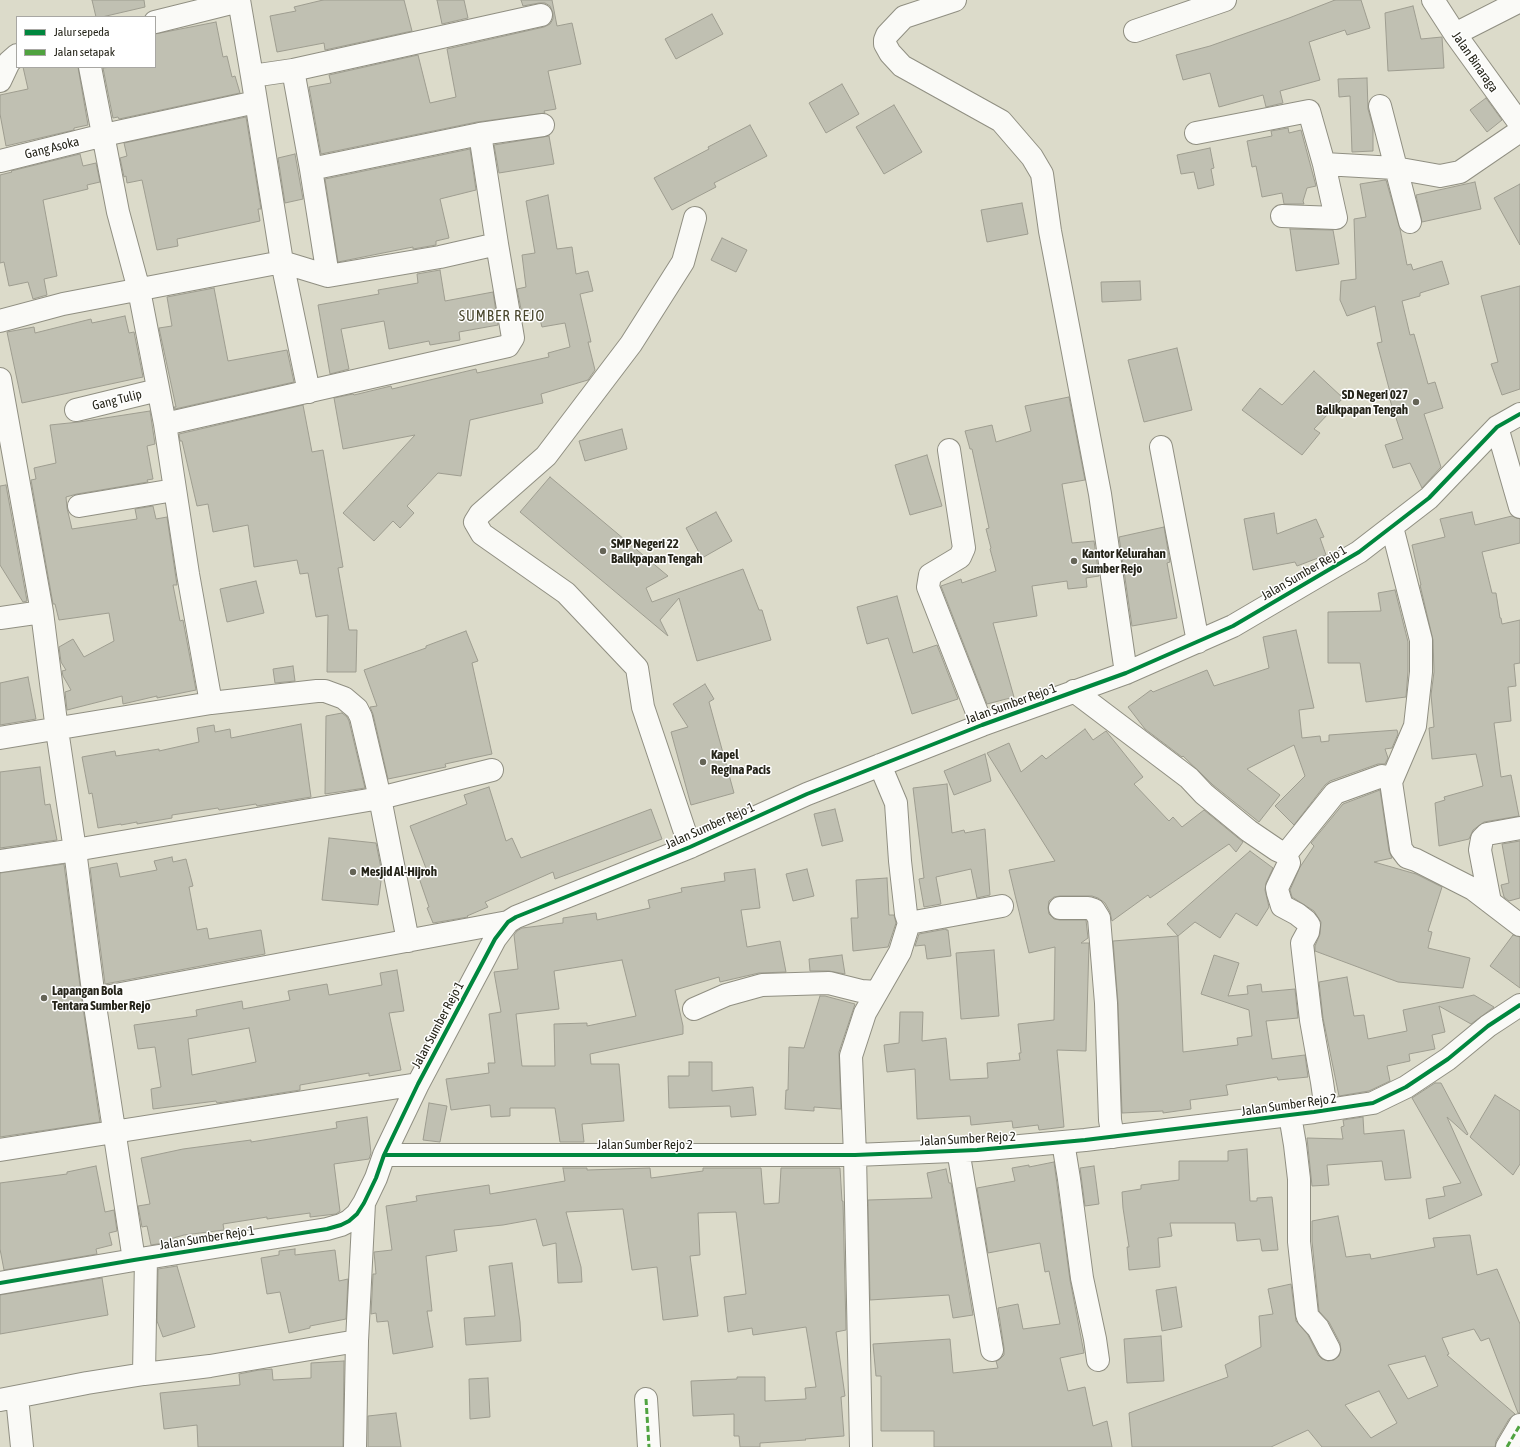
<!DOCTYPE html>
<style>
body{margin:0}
#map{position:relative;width:1520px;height:1447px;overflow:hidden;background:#dcdbca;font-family:"Asap Condensed",sans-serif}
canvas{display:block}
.legend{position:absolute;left:16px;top:16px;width:140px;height:52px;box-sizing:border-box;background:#fff;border:1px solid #a8a7a3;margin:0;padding:5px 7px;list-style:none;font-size:12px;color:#252419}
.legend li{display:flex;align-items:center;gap:8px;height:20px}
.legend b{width:20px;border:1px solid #a8a7a3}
</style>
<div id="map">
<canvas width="1520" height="1447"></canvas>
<ul class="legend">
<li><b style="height:5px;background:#00873e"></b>Jalur sepeda</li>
<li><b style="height:5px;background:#50a340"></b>Jalan setapak</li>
</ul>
</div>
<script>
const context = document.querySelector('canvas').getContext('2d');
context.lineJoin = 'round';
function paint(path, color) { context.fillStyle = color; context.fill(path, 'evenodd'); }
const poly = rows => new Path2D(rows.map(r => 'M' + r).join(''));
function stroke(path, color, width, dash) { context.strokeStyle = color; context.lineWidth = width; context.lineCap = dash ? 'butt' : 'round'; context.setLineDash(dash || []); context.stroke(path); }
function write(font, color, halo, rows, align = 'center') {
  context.font = font + ' "Asap Condensed",sans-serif'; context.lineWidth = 3; context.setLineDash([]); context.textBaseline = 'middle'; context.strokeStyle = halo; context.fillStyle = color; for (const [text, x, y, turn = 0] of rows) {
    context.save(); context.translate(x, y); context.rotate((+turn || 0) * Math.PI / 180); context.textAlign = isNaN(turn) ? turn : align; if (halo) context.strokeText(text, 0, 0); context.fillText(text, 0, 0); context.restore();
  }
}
const building = poly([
 [92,0,144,0,145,7,102,17,96,17,92,0],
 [323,0,404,0,412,31,325,50,324,43,277,52,270,16,296,11,294,7,323,0],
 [437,0,464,0,468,18,442,24,437,0],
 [521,0,552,0,557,26,572,23,581,64,548,71,556,109,544,111,545,113,477,122,321,154,309,87,331,83,329,75,418,55,430,103,456,97,447,49,544,27,550,24,553,19,553,13,550,6,545,3,539,3,523,6,521,0],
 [1335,0,1361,0,1370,28,1347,35,1345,30,1309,42,1320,80,1280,91,1283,103,1266,107,1263,95,1219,107,1210,73,1183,80,1176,55,1210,46,1289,18,1335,0],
 [1413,6,1421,39,1442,37,1444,68,1388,71,1385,13,1413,6],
 [712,14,723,34,676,59,665,39,712,14],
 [216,22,223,57,227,56,232,77,235,76,240,93,119,119,118,117,113,118,103,68,111,67,155,67,155,34,216,22],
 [23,67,78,67,88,125,74,128,74,130,6,146,0,114,0,95,28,89,23,67],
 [1367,78,1368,109,1373,127,1373,151,1352,152,1350,96,1339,97,1338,79,1367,78],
 [842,84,859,114,826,133,809,103,842,84],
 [1486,98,1502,120,1487,132,1470,110,1486,98],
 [894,105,922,152,884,174,856,127,894,105],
 [246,117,261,209,258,209,260,221,177,239,178,246,157,250,142,180,127,183,126,176,124,177,120,158,127,156,124,143,246,117],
 [750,125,767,156,714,183,716,187,672,210,654,178,709,149,708,147,750,125],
 [1288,128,1289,133,1301,130,1316,186,1307,188,1303,201,1304,204,1284,204,1282,193,1262,197,1256,166,1252,167,1247,141,1272,136,1271,131,1288,128],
 [549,136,554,164,499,173,494,145,549,136],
 [1210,148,1214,168,1211,169,1214,185,1198,189,1194,172,1181,174,1177,155,1210,148],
 [470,149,476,190,440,199,449,238,436,241,436,245,413,249,413,247,338,262,325,179,470,149],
 [80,154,83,166,96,163,100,182,87,185,88,189,43,200,57,276,44,279,47,295,33,299,28,282,9,286,4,262,0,263,0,175,12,172,11,171,80,154],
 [295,154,303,199,285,203,278,158,295,154],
 [1385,180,1386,180,1400,229,1407,265,1411,264,1413,270,1442,261,1449,284,1420,293,1420,296,1402,301,1410,335,1414,334,1428,384,1435,382,1443,408,1424,414,1441,467,1422,488,1410,463,1393,468,1385,445,1403,439,1389,397,1391,396,1377,343,1382,342,1375,306,1347,316,1340,300,1341,281,1356,279,1354,219,1366,217,1360,184,1385,180],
 [1475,182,1481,209,1422,222,1416,195,1475,182],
 [1520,184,1520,245,1494,198,1520,184],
 [548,195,557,249,572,247,576,274,588,271,593,291,580,294,591,342,588,342,595,370,588,380,541,394,543,403,470,420,461,476,438,473,407,506,414,513,400,528,393,521,374,541,343,513,415,435,343,449,334,398,353,394,354,395,391,386,392,389,476,369,477,373,549,357,548,353,570,347,565,323,542,327,538,312,522,314,517,289,526,287,522,255,535,253,526,201,548,195],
 [1022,203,1028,234,987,242,981,210,1022,203],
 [1290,229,1333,230,1339,264,1296,271,1290,229],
 [722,238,747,250,736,272,711,260,722,238],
 [440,270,445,301,493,292,498,325,459,332,460,340,430,345,429,341,389,349,384,321,341,329,349,369,330,374,318,305,379,294,378,290,418,283,417,274,440,270],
 [1140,281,1141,300,1102,302,1101,282,1140,281],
 [1520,286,1520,389,1502,395,1491,364,1498,362,1481,296,1520,286],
 [214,288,228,361,287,350,294,382,175,409,174,407,176,407,159,328,172,326,167,297,214,288],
 [125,316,129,333,134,332,143,377,22,403,7,332,34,327,35,333,91,319,92,323,125,316],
 [1177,348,1192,410,1144,422,1128,360,1177,348],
 [1314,371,1343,398,1314,429,1320,433,1302,455,1242,410,1260,388,1282,405,1314,371],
 [1069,397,1085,480,1062,484,1072,543,1094,541,1099,576,1086,578,1087,587,1068,589,1067,581,1032,586,1037,616,993,623,1014,697,987,704,941,586,961,579,962,583,996,571,990,549,991,548,986,529,989,528,972,449,970,449,965,431,992,425,996,442,1031,431,1025,406,1069,397],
 [303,405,312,452,323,450,343,567,338,568,349,630,357,630,356,672,327,672,328,615,316,617,308,573,300,574,297,560,254,567,248,525,213,532,208,504,197,506,182,441,180,441,179,434,303,405],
 [150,411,155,444,147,446,153,479,147,480,148,482,77,494,66,497,67,508,72,529,137,519,135,509,153,506,156,519,167,517,177,585,173,585,180,621,183,620,196,690,157,698,157,696,123,704,122,696,67,710,65,692,71,690,63,676,62,671,66,670,61,662,59,647,73,639,84,657,114,641,109,613,59,620,55,604,53,604,31,480,36,479,34,468,56,463,50,425,79,422,150,411],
 [622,429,627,449,585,461,579,441,622,429],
 [927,455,942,506,910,515,895,465,927,455],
 [550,477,668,576,646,588,652,602,743,569,759,610,762,610,771,640,697,661,679,598,660,620,668,636,520,512,550,477],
 [6,485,27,601,23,602,0,565,0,486,6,485],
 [716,512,732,541,702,558,686,528,716,512],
 [1472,512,1475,525,1512,516,1520,519,1520,543,1482,552,1492,593,1496,593,1500,618,1501,618,1502,624,1520,620,1520,663,1514,664,1516,686,1508,687,1511,721,1494,723,1501,777,1511,775,1519,816,1484,822,1473,830,1469,839,1439,846,1435,803,1445,800,1444,797,1483,786,1476,754,1432,759,1429,728,1434,727,1431,695,1434,672,1433,640,1420,585,1421,585,1412,545,1445,537,1440,519,1472,512],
 [1274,513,1277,534,1316,519,1324,537,1320,538,1326,555,1297,566,1295,562,1253,570,1244,519,1274,513],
 [1164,527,1170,562,1167,563,1177,618,1132,626,1119,537,1164,527],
 [256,581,264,613,227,622,220,589,256,581],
 [1395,590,1408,642,1408,671,1406,697,1366,702,1360,663,1328,663,1328,612,1381,611,1378,593,1395,590],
 [897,596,913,653,937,645,958,699,912,714,888,638,867,644,857,607,897,596],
 [1296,630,1314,708,1299,710,1302,738,1320,736,1321,742,1329,741,1329,735,1397,730,1398,734,1392,748,1385,749,1388,758,1385,764,1378,764,1330,781,1325,785,1294,825,1275,806,1305,776,1294,745,1247,769,1280,795,1259,822,1213,785,1183,756,1182,757,1145,729,1128,707,1151,690,1153,692,1207,670,1214,686,1269,668,1263,637,1296,630],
 [466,631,478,661,472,663,492,754,445,764,446,767,388,779,373,714,370,707,377,706,364,670,426,648,426,646,466,631],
 [293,666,295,681,275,683,273,669,293,666],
 [28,677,36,719,0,725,0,683,28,677],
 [705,684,714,699,709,702,734,793,691,805,671,732,688,727,673,704,705,684],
 [342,713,347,717,349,721,365,788,325,794,326,716,342,713],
 [301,724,311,797,257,806,256,804,219,810,218,808,172,815,172,818,137,824,137,822,121,825,121,824,98,828,92,793,89,794,82,757,115,751,116,756,159,749,159,751,199,742,197,728,214,725,215,732,230,729,231,738,301,724],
 [1085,729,1093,740,1106,731,1143,777,1134,784,1169,821,1173,817,1182,827,1204,810,1243,842,1236,852,1229,844,1150,898,1148,895,1112,921,1110,912,1105,903,1098,898,1092,896,1060,896,1054,897,1049,901,1048,908,1049,914,1054,919,1060,920,1086,920,1088,938,1081,943,1089,943,1086,1051,1057,1050,1064,1127,1039,1130,1038,1125,1013,1128,1012,1121,971,1125,970,1116,917,1119,915,1069,887,1072,884,1045,899,1043,900,1012,923,1012,922,1041,946,1038,950,1080,988,1078,987,1063,1020,1060,1019,1053,1021,1053,1018,1024,1054,1020,1055,947,1029,953,1009,870,1055,861,987,753,1009,743,1021,772,1042,755,1046,759,1085,729],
 [985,754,991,781,954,795,944,771,985,754],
 [40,767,45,805,50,804,57,840,0,848,0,772,40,767],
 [947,784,952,833,964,830,965,833,985,829,990,895,977,898,971,869,936,877,941,904,924,907,919,879,924,878,913,788,947,784],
 [489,787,506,841,512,838,521,858,651,809,662,839,555,879,553,872,485,902,488,907,467,916,468,917,433,923,427,908,429,907,418,875,427,871,410,826,467,804,464,795,489,787],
 [1380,790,1389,851,1392,858,1374,862,1416,874,1442,887,1428,931,1432,932,1428,948,1470,958,1463,988,1398,982,1315,951,1315,946,1320,934,1321,922,1314,911,1292,897,1290,890,1300,867,1314,846,1311,843,1343,804,1380,790],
 [835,809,843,841,822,846,814,814,835,809],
 [329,838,376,843,382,873,378,905,322,900,329,838],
 [1520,841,1520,898,1509,901,1504,897,1501,885,1509,883,1502,844,1520,841],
 [1250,851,1273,868,1266,883,1265,890,1269,907,1257,926,1236,913,1220,938,1195,922,1178,936,1183,1052,1238,1045,1237,1038,1252,1036,1249,1010,1201,994,1214,955,1239,963,1228,996,1248,994,1247,986,1261,984,1262,992,1295,989,1298,1018,1266,1021,1272,1059,1305,1055,1308,1077,1278,1080,1277,1077,1226,1085,1228,1095,1190,1100,1191,1109,1163,1113,1163,1111,1122,1113,1118,1003,1113,941,1178,936,1167,924,1250,851],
 [172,857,173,862,186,859,193,886,189,887,197,930,207,928,209,939,261,930,265,954,105,984,90,868,117,863,120,877,157,870,154,861,172,857],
 [64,864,82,1001,100,1122,0,1137,0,873,64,864],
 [755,869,760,908,741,910,747,947,780,941,786,972,759,973,720,982,719,977,675,990,683,1026,683,1034,590,1054,591,1064,619,1064,624,1121,582,1124,584,1142,560,1142,555,1108,510,1108,510,1116,491,1117,490,1105,451,1110,446,1079,489,1073,488,1063,495,1063,489,1014,501,1012,494,972,518,969,514,935,517,931,522,928,563,923,563,918,596,913,597,920,650,908,648,900,682,892,681,888,725,881,724,873,755,869],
 [622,960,636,1016,587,1026,587,1023,554,1024,555,1066,522,1066,516,1014,559,1009,554,971,622,960],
 [807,869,814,896,793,901,786,874,807,869],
 [887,878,889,915,894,915,896,923,888,947,853,951,851,918,858,918,856,880,887,878],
 [946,929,946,930,948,930,951,956,927,959,925,945,915,946,919,934,946,929],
 [1513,935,1520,937,1520,988,1490,966,1513,935],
 [994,950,999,1016,961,1019,956,953,994,950],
 [842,955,845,974,829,971,810,971,809,959,842,955],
 [397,970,404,1011,389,1013,401,1070,369,1076,369,1073,300,1085,300,1090,217,1103,216,1101,153,1109,151,1089,161,1087,155,1047,138,1049,134,1025,197,1016,196,1010,242,1001,243,1009,290,1000,288,991,327,984,329,995,382,985,380,973,397,970],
 [249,1028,256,1062,192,1075,188,1039,249,1028],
 [1347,977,1354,1016,1364,1015,1368,1039,1407,1031,1403,1010,1474,995,1494,1007,1471,1024,1439,1006,1445,1032,1432,1035,1435,1049,1409,1054,1410,1061,1387,1066,1390,1081,1369,1091,1339,1096,1323,1018,1319,982,1347,977],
 [820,996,825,996,855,1004,839,1052,841,1109,814,1107,814,1111,785,1109,786,1090,788,1090,789,1047,804,1048,820,996],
 [689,1062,712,1062,712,1091,753,1087,756,1115,731,1117,730,1106,669,1108,668,1076,689,1076,689,1062],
 [1435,1083,1441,1083,1468,1134,1467,1135,1447,1117,1482,1195,1429,1219,1426,1199,1445,1196,1443,1187,1461,1183,1412,1098,1435,1083],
 [1495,1095,1520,1111,1520,1164,1513,1175,1470,1137,1495,1095],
 [429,1103,447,1106,440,1142,423,1140,429,1103],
 [367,1117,371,1153,369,1159,334,1164,340,1211,336,1214,310,1217,310,1213,267,1219,267,1217,223,1224,224,1230,184,1235,170,1239,170,1242,151,1245,147,1226,142,1227,138,1206,150,1204,141,1158,183,1149,251,1140,251,1142,337,1128,336,1122,367,1117],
 [1363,1117,1364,1134,1404,1130,1411,1178,1385,1180,1382,1161,1327,1165,1329,1185,1312,1186,1307,1138,1343,1139,1341,1127,1344,1126,1343,1120,1363,1117],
 [1247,1149,1250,1201,1257,1201,1257,1198,1272,1197,1278,1250,1262,1251,1260,1239,1237,1241,1235,1223,1170,1223,1172,1236,1158,1238,1160,1267,1129,1270,1127,1247,1129,1247,1123,1208,1122,1192,1141,1189,1141,1185,1179,1180,1179,1161,1228,1161,1228,1151,1247,1149],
 [1054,1162,1070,1280,1084,1353,1060,1358,1068,1391,1085,1387,1093,1426,1107,1421,1112,1447,934,1447,934,1431,881,1431,881,1376,876,1376,873,1344,950,1339,953,1373,998,1368,996,1361,1000,1359,1004,1355,1004,1348,998,1308,1018,1304,1023,1329,1060,1324,1049,1271,1045,1272,1040,1243,988,1253,977,1188,1015,1181,1012,1168,1029,1165,1029,1167,1054,1162],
 [96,1166,105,1212,114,1210,117,1231,109,1233,112,1245,96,1249,97,1254,4,1270,0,1249,0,1183,67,1174,67,1172,96,1166],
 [1094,1166,1099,1204,1085,1206,1080,1168,1094,1166],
 [563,1168,587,1168,587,1170,650,1168,651,1178,703,1171,703,1168,761,1168,764,1204,779,1203,781,1168,840,1168,842,1201,843,1201,846,1330,836,1332,845,1396,841,1397,844,1436,805,1439,806,1440,760,1443,760,1447,740,1447,739,1436,734,1436,734,1414,693,1416,691,1381,737,1379,737,1377,765,1377,765,1401,806,1399,805,1388,816,1387,806,1327,753,1335,752,1328,728,1332,724,1297,746,1294,736,1212,698,1213,700,1255,690,1256,698,1316,663,1320,657,1267,632,1270,623,1209,566,1212,581,1267,582,1282,558,1283,556,1243,543,1246,536,1219,503,1225,454,1230,457,1251,426,1256,432,1311,427,1311,433,1347,393,1354,388,1321,377,1322,376,1313,371,1314,373,1274,376,1274,374,1252,392,1250,386,1206,417,1201,416,1196,489,1185,490,1194,565,1181,563,1168],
 [946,1169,949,1183,951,1183,973,1315,953,1318,949,1295,870,1300,868,1200,932,1198,927,1173,946,1169],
 [1338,1216,1346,1257,1370,1254,1371,1259,1435,1247,1433,1238,1470,1235,1477,1275,1497,1269,1520,1324,1520,1413,1518,1413,1489,1338,1481,1341,1474,1329,1442,1338,1449,1354,1447,1355,1515,1414,1509,1419,1496,1441,1495,1447,1322,1447,1308,1430,1271,1447,1132,1447,1129,1413,1228,1377,1225,1365,1261,1347,1259,1316,1273,1314,1268,1289,1291,1284,1296,1321,1308,1335,1318,1355,1322,1359,1328,1361,1334,1360,1339,1356,1341,1350,1340,1343,1329,1322,1319,1311,1312,1241,1312,1221,1338,1216],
 [1425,1356,1438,1386,1408,1399,1388,1365,1425,1356],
 [1379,1391,1397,1423,1371,1438,1345,1405,1379,1391],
 [295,1249,295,1255,335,1250,339,1281,348,1279,346,1319,310,1326,310,1328,289,1333,280,1292,267,1294,261,1258,279,1255,279,1251,295,1249],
 [512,1263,520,1322,521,1341,466,1345,464,1318,495,1316,489,1266,512,1263],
 [177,1266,195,1327,163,1337,157,1321,158,1269,177,1266],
 [102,1278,108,1315,0,1334,0,1295,102,1278],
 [1176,1287,1182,1327,1162,1331,1156,1290,1176,1287],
 [1161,1336,1164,1381,1127,1383,1124,1339,1161,1336],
 [344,1361,343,1447,198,1447,197,1425,164,1429,160,1393,240,1385,239,1374,259,1370,272,1369,273,1380,311,1378,311,1363,344,1361],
 [488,1378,490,1417,470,1419,469,1379,488,1378],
 [396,1413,401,1447,368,1447,368,1416,396,1413]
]);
const minor = poly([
 [955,0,904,17,887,35,885,40,885,44,890,53,902,66,1001,121,1032,157,1042,174,1050,231,1100,494,1126,673],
 [1433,0,1455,34,1520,124],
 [155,22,239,1],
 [1135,31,1225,0],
 [1455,34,1520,1],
 [90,67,118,212,139,290,165,424,188,574,211,703],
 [293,70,311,169,328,276],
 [252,76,293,70,541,15],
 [0,81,9,62,17,55],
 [1380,106,1410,222],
 [1196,133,1309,111,1324,164,1395,168,1440,176,1460,172,1520,131],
 [480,134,543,125],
 [0,161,104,135,256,102],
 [1282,216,1336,218,1324,164],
 [282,262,328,276,440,257,497,244,480,134,311,169],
 [282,262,309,392],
 [0,321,63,304,282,262,252,76,239,0],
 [0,379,42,612,57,730,75,850,94,999,134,1260],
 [76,410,158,390],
 [165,424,508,346,513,338,512,332,497,244],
 [1497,427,1520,507],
 [1161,447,1198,642],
 [949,450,964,548,960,557,930,575,928,587,982,725],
 [79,506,174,490],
 [0,618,42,612],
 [1074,691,1189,778,1204,794,1249,831,1277,850,1286,854,1335,793,1382,776,1388,777,1391,782,1401,849,1407,857,1416,860,1473,889,1520,925],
 [0,738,211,703,317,691,325,691,344,698,357,709,361,717,380,798,408,941],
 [1391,782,1415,726,1421,672,1421,640,1392,527],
 [690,847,643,707,637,668,566,593,482,534,475,522,480,514,546,456,631,344,683,262,695,218],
 [1286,854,1289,863,1277,888,1278,893,1282,906,1297,914,1306,921,1309,925,1308,932,1302,943,1303,952,1311,1020,1322,1082,1326,1110],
 [0,861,75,850,380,798,492,770],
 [1490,902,1480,850,1482,839,1487,834,1520,828],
 [1060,908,1088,908,1094,910,1099,918,1106,1003,1110,1120,1113,1137],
 [909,923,1002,906],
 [94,999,508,922],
 [694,1009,726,995,762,985,829,983,861,991,877,992],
 [1290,1115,1295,1145,1299,1179,1299,1242,1307,1314,1308,1317,1318,1328,1329,1349],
 [1063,1142,1069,1179,1082,1278,1095,1339,1098,1360],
 [0,1150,418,1084],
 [958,1150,992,1350],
 [384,1155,855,1155,977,1150,1085,1140,1314,1112,1373,1103,1406,1087,1448,1059,1488,1026,1520,1005],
 [0,1283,134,1260,327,1229,341,1225,349,1221,357,1214,364,1203,376,1178,384,1155,418,1084,495,939,508,922,516,917,690,847,807,794,982,725,1126,673,1233,626,1359,552,1429,498,1497,427,1520,414],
 [144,1374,210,1366,357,1341],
 [17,1397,22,1447],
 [646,1399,649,1447],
 [0,1400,87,1383,144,1374,146,1258],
 [355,1447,357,1341,364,1203],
 [861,1447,855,1155,851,1056,865,1013,900,952,909,923,906,914,900,861,896,803,880,765],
 [1507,1447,1520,1425]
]);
const quiet = poly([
 [646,1399,649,1447],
 [1507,1447,1520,1425]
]);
const cycleway = poly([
 [384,1155,855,1155,977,1150,1085,1140,1314,1112,1373,1103,1406,1087,1448,1059,1488,1026,1520,1005],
 [0,1283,134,1260,327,1229,341,1225,349,1221,357,1214,364,1203,376,1178,384,1155,418,1084,495,939,508,922,516,917,690,847,807,794,982,725,1126,673,1233,626,1359,552,1429,498,1497,427,1520,414]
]);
const markers = [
 [1416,402,4,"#656457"],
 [603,551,4,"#656457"],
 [1074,561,4,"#656457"],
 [703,762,4,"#656457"],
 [353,872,4,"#656457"],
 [44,998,4,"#656457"]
];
const streetNames = [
 ["Jalan Binaraga",1475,62,55],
 ["Gang Asoka",52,148,-14],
 ["Gang Tulip",117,400,-14],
 ["Jalan Sumber Rejo 1",1304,573,-30],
 ["Jalan Sumber Rejo 1",1011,704,-20],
 ["Jalan Sumber Rejo 1",710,826,-24],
 ["Jalan Sumber Rejo 1",438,1025,-62],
 ["Jalan Sumber Rejo 2",1289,1105,-8],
 ["Jalan Sumber Rejo 2",968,1139,-3],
 ["Jalan Sumber Rejo 2",645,1145],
 ["Jalan Sumber Rejo 1",207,1238,-9]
];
const poiNames = [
 ["SD Negeri 027",1408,395,"right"],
 ["Balikpapan Tengah",1408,410,"right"],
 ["SMP Negeri 22",611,544],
 ["Balikpapan Tengah",611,559],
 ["Kantor Kelurahan",1082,554],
 ["Sumber Rejo",1082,569],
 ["Kapel",711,755],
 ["Regina Pacis",711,770],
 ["Mesjid Al-Hijroh",361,872],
 ["Lapangan Bola",52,991],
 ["Tentara Sumber Rejo",52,1006]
];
const quarterNames = [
 ["SUMBER REJO",502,316]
];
paint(building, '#c0c0b2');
stroke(building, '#9e9d90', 1);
stroke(minor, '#908f82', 24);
stroke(minor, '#fafaf7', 22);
stroke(quiet, '#50a340', 3, [6, 3]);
stroke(cycleway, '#00873e', 4);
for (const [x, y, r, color] of markers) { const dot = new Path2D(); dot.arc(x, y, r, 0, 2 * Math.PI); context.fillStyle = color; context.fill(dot); stroke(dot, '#fff', 1.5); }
write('13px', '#252419', '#fff', streetNames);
write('bold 13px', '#252419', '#fff', poiNames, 'left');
context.letterSpacing = '1px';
write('15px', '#48462c', '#fff', quarterNames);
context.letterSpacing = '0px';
</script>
